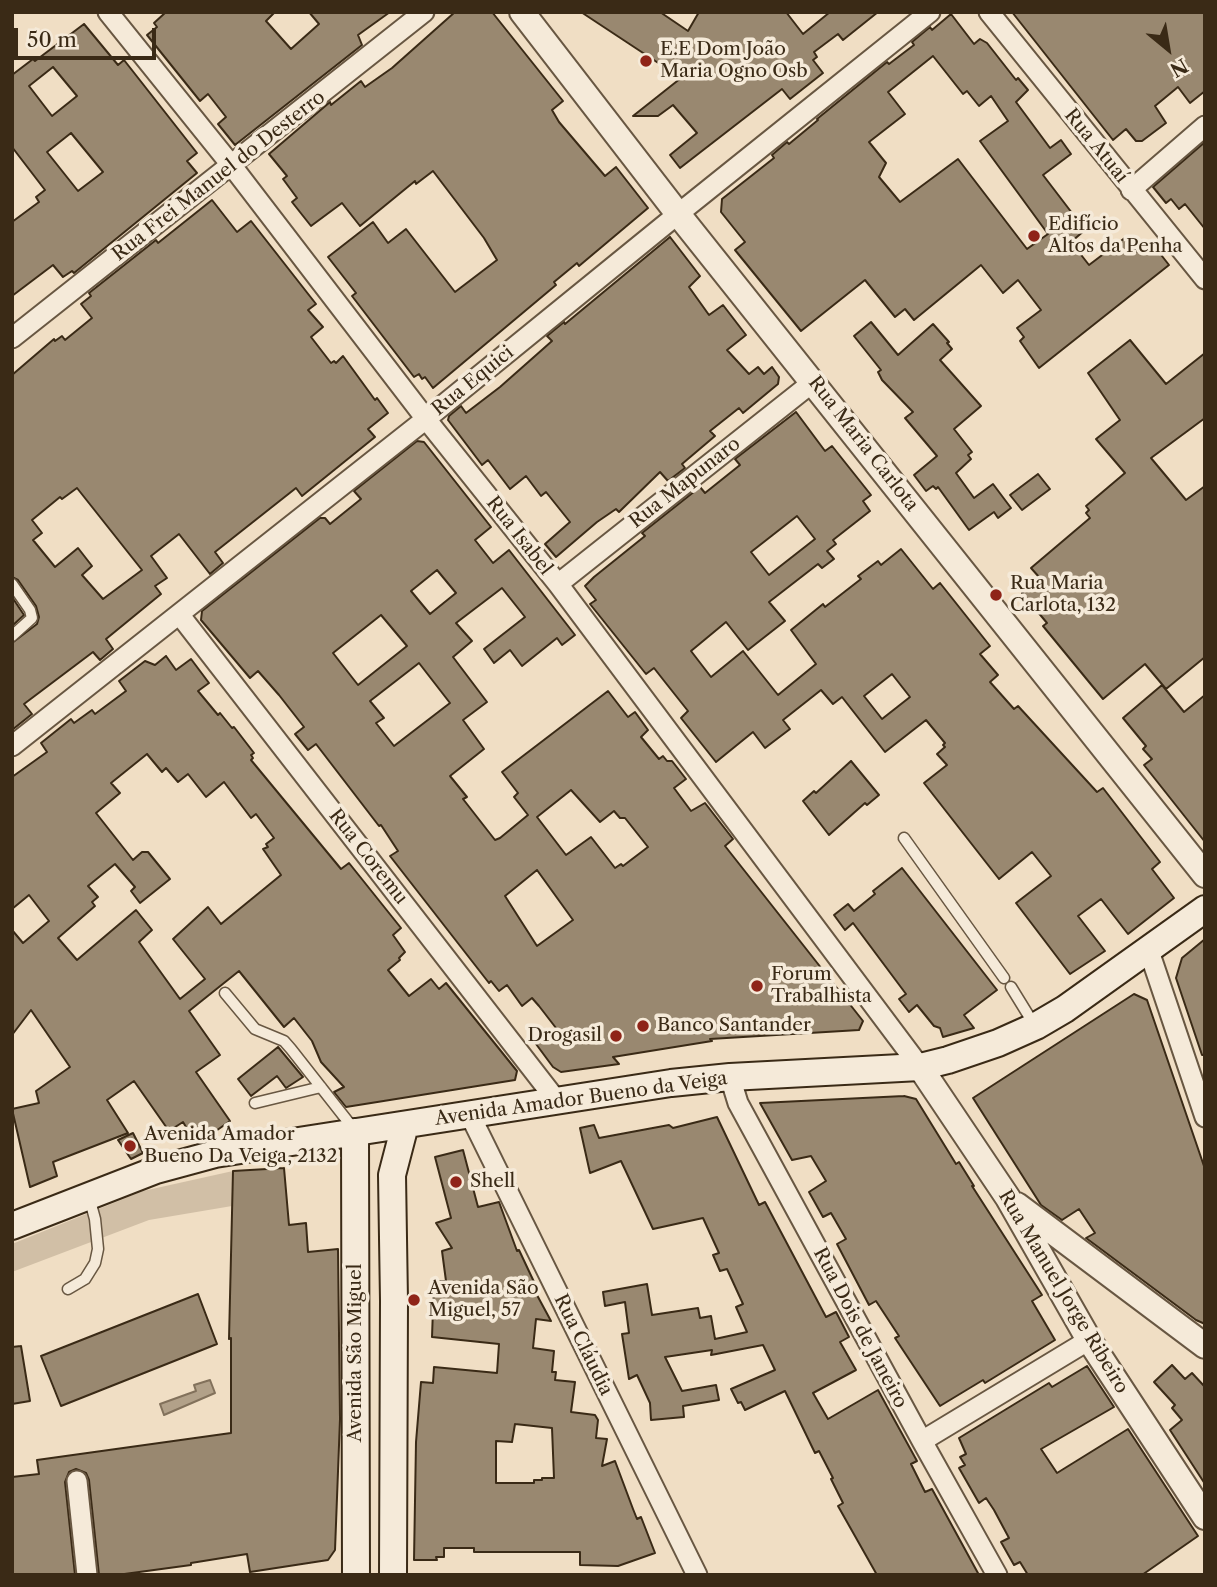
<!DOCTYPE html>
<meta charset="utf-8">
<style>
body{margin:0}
#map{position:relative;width:1217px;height:1587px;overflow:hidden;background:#f0dec4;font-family:"Libre Caslon Text",serif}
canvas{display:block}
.frame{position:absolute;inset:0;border:14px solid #3a2a16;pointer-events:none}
.north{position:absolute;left:1133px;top:14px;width:70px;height:70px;-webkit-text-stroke:5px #f5ead9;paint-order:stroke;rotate:150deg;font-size:19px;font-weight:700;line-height:28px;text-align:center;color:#3a2a16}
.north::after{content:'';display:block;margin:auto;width:24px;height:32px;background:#3a2a16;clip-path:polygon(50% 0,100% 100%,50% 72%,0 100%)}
.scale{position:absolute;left:14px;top:28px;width:142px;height:32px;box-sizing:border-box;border:4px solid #3a2a16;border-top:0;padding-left:9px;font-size:21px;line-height:24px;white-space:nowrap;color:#3a2a16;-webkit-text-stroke:5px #f5ead9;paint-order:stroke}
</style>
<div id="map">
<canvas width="1217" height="1587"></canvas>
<div class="frame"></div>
<div class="north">N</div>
<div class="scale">50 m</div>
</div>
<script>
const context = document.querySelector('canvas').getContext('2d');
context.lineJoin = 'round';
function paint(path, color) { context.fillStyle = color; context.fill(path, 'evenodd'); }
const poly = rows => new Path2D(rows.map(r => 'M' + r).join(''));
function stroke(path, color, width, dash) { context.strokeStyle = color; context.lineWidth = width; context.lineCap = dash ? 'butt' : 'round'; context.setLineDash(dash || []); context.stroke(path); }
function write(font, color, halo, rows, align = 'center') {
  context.font = font + ' "Libre Caslon Text",serif'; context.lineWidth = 7; context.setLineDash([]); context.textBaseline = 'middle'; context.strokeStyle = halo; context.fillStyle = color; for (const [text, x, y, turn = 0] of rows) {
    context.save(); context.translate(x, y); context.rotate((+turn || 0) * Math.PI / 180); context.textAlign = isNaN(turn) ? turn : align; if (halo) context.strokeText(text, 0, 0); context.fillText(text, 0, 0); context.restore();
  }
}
const green = poly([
 [233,1171,232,1206,149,1220,12,1272,12,1244,143,1191]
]);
const water = poly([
 [210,1380,215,1393,164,1415,160,1404,196,1391,194,1385,210,1380]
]);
const building = poly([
 [166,12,275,12,266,21,291,49,319,24,309,12,390,12,358,35,362,45,235,145,218,124,226,117,208,94,200,101,147,35,157,27,154,23,166,12],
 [455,12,492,12,563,101,552,110,559,122,605,176,616,167,648,208,579,266,577,263,554,282,556,285,433,388,425,377,422,379,419,374,414,377,352,296,356,293,328,257,373,222,388,243,406,229,455,292,497,260,484,238,433,171,416,184,415,181,360,226,342,203,311,226,292,202,297,198,283,179,287,176,269,154,330,102,331,105,361,81,365,87,392,68,455,12],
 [581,12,660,12,688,31,699,12,786,12,803,34,830,12,878,12,843,40,838,34,814,52,817,57,813,60,823,73,790,99,782,89,680,168,670,155,697,133,673,105,658,116,633,116,681,78,581,12],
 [1012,12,1205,12,1205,91,1190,103,1178,87,1155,106,1166,123,1142,141,1136,141,1126,129,1113,140,1012,12],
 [951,14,974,44,980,39,987,43,1016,80,1018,78,1028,90,1016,102,1050,148,1061,140,1071,154,1043,175,1085,230,1071,242,1089,265,1126,237,1137,252,1151,242,1169,265,1039,368,1020,341,1024,337,1017,328,1041,310,1018,280,1003,293,981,265,914,320,905,309,895,317,865,280,801,331,735,250,745,242,721,212,722,199,774,158,772,155,787,142,789,144,818,120,817,119,887,62,889,64,914,45,912,42,930,27,932,30,951,14],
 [933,56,963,94,967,91,979,106,991,96,1008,121,980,141,1048,234,1027,249,958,159,900,202,879,177,886,163,869,142,905,114,888,92,933,56],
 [84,24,118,65,124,60,197,153,187,161,197,173,74,273,72,271,63,277,53,265,12,296,12,222,39,202,36,197,45,190,12,147,12,75,33,59,35,61,84,24],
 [53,67,77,96,52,116,29,86,53,67],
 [71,133,103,172,78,191,47,152,71,133],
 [1205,142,1205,229,1185,204,1179,209,1171,199,1166,203,1153,187,1205,142],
 [212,200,237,232,251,221,316,304,308,310,323,327,311,337,331,363,334,361,336,363,343,356,375,400,377,398,388,413,368,429,375,437,302,496,296,488,215,552,223,563,210,574,179,534,151,556,167,578,155,586,161,594,106,639,113,649,100,660,93,652,24,704,32,714,12,730,12,643,37,624,39,617,36,606,18,580,12,577,12,375,54,339,55,341,62,336,65,340,92,318,81,304,91,296,89,293,156,240,158,243,212,200],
 [77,488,142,570,103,599,82,575,92,566,78,548,55,567,33,540,42,533,32,520,60,497,62,499,77,488],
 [670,237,700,276,689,287,709,315,723,305,746,335,727,350,749,374,758,367,764,374,772,367,779,377,778,384,743,413,739,408,710,431,715,436,682,464,685,468,668,481,660,472,619,512,616,509,597,522,556,557,545,544,570,522,546,492,541,496,526,476,510,489,488,460,482,465,448,420,449,416,461,406,466,413,500,387,552,341,547,336,564,322,565,324,670,237],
 [871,322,898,355,933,324,949,342,947,343,952,349,940,360,981,406,954,429,972,452,968,455,971,459,956,473,974,498,993,484,1011,508,998,518,994,512,969,530,938,487,936,489,933,486,926,491,914,475,937,456,905,418,913,412,882,380,878,372,881,370,854,336,871,322],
 [1130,340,1166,384,1205,353,1205,418,1151,458,1186,500,1205,486,1205,657,1166,689,1145,664,1103,699,1043,626,1047,623,1022,593,1039,577,1031,568,1090,518,1086,513,1089,510,1086,506,1125,473,1096,439,1120,420,1088,373,1130,340],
 [796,412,825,451,832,446,871,495,863,501,870,511,833,540,836,544,827,551,834,559,822,568,818,564,769,602,785,621,748,650,726,622,691,651,711,677,743,651,778,695,816,664,791,630,823,604,825,607,861,579,858,576,878,561,881,565,901,549,933,589,940,583,990,646,980,654,998,675,990,682,1014,709,1018,706,1097,792,1103,788,1160,862,1152,869,1174,898,1128,934,1101,899,1078,916,1105,951,1070,974,1016,903,1051,876,1032,852,999,879,924,783,947,765,937,754,945,747,943,745,945,743,926,720,885,752,842,697,833,704,821,690,783,720,790,729,765,748,753,732,716,762,681,718,688,711,665,682,654,668,646,674,590,604,596,600,585,586,594,577,645,536,642,533,700,487,705,493,740,465,735,459,796,412],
 [797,516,815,539,769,575,751,552,797,516],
 [892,674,910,697,882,719,864,696,892,674],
 [417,441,424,442,491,527,475,540,493,563,509,550,575,635,562,645,557,638,522,666,510,650,494,663,484,649,525,617,502,588,456,623,472,641,453,657,487,702,463,720,484,749,450,776,467,797,463,799,495,840,500,838,528,815,514,797,518,793,502,772,608,691,628,717,635,712,648,730,641,737,659,759,663,756,667,761,672,761,686,779,674,788,691,811,705,803,733,839,725,846,863,1021,859,1030,710,1039,712,1041,613,1057,619,1064,561,1072,553,1067,536,1044,556,1028,539,1006,532,998,522,1006,507,985,499,991,491,981,489,983,390,856,398,851,381,825,379,826,316,744,308,750,295,734,304,727,279,695,258,671,250,678,201,620,202,611,320,518,325,518,330,524,361,499,354,491,417,441],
 [437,570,456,593,430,614,411,591,437,570],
 [381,615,407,646,358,685,333,653,381,615],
 [419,663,450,703,394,746,376,723,384,718,370,701,419,663],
 [571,790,600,822,614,811,620,818,625,818,648,847,623,866,621,864,615,868,591,837,566,855,537,817,571,790],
 [537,870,573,920,537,946,505,896,537,870],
 [1038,474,1050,489,1022,510,1010,495,1038,474],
 [12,597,24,615,12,626,12,597],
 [166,656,176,670,191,659,209,683,198,691,218,715,220,713,232,728,234,727,254,753,251,755,253,758,251,760,341,869,349,863,401,928,393,935,405,952,399,958,400,960,388,970,409,996,431,979,439,989,446,983,517,1071,515,1080,346,1107,334,1092,344,1087,321,1062,312,1041,294,1018,284,1027,239,971,189,1011,220,1055,196,1072,230,1121,213,1133,192,1137,183,1122,169,1131,134,1081,107,1100,128,1133,53,1162,57,1176,30,1187,12,1109,39,1103,36,1091,70,1067,31,1010,12,1035,12,930,23,943,49,921,29,895,12,909,12,777,47,752,41,743,71,719,74,723,92,710,95,714,126,691,119,681,145,661,155,665,166,656],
 [147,754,162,772,166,768,178,782,188,774,206,797,224,782,251,818,256,814,274,838,266,844,268,847,263,849,281,875,221,924,208,907,173,939,205,979,180,999,139,942,152,930,136,910,77,960,58,938,95,906,92,902,98,897,88,886,115,864,135,887,131,891,140,903,170,879,148,852,142,852,133,860,96,813,120,793,111,783,147,754],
 [1162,685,1184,712,1205,695,1205,842,1144,765,1152,759,1143,749,1146,746,1123,718,1162,685],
 [851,761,879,795,867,805,865,803,829,835,803,801,814,791,816,793,851,761],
 [902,868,997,990,964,1015,974,1028,943,1037,940,1028,934,1026,917,1005,909,1012,899,999,906,994,853,923,845,930,834,915,848,904,854,911,875,894,873,891,902,868],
 [1205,939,1205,1055,1202,1055,1176,978,1182,958,1205,939],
 [1134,994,1147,1000,1205,1169,1205,1324,1196,1320,1086,1238,1095,1233,1079,1209,1062,1220,1041,1205,973,1098,1134,994],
 [278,1047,303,1077,286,1088,277,1076,251,1096,238,1079,278,1047],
 [904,1096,916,1099,956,1164,959,1162,974,1186,972,1186,1042,1295,1032,1301,1055,1340,985,1383,983,1380,940,1406,895,1338,899,1336,876,1301,869,1305,837,1244,846,1239,831,1213,823,1217,809,1192,826,1181,811,1156,792,1160,760,1103,904,1096],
 [717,1117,759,1205,765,1202,826,1317,836,1312,849,1337,840,1342,856,1370,813,1393,828,1419,878,1390,917,1461,911,1464,925,1492,932,1489,979,1575,877,1575,838,1506,843,1503,831,1479,833,1478,819,1451,815,1453,785,1391,745,1410,741,1402,738,1403,731,1389,775,1370,763,1345,711,1355,712,1350,665,1357,682,1391,716,1385,719,1400,683,1406,684,1417,651,1420,650,1403,637,1375,629,1379,622,1334,629,1333,625,1302,605,1306,603,1292,647,1284,652,1315,698,1308,700,1318,711,1316,715,1339,747,1332,736,1307,743,1304,727,1269,720,1271,713,1255,719,1253,703,1218,653,1229,621,1161,590,1173,580,1128,594,1125,599,1138,669,1125,673,1128,717,1117],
 [133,1133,143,1153,131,1159,118,1140,133,1133],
 [463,1150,478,1207,499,1202,517,1251,519,1250,535,1284,531,1284,551,1321,536,1319,533,1348,554,1351,552,1372,556,1372,555,1380,575,1382,571,1412,595,1415,598,1420,596,1438,607,1439,602,1466,615,1461,633,1509,637,1519,641,1517,655,1553,618,1566,580,1565,580,1552,474,1552,474,1548,444,1548,444,1557,436,1557,437,1560,414,1560,416,1442,421,1382,433,1383,434,1367,497,1373,499,1344,432,1337,434,1281,446,1281,442,1251,452,1248,436,1223,451,1218,435,1157,463,1150],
 [515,1424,552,1428,554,1478,542,1478,542,1480,534,1480,534,1483,496,1483,496,1441,512,1442,515,1424],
 [284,1168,289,1225,306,1223,308,1252,338,1249,340,1419,335,1550,328,1560,250,1572,247,1554,191,1563,191,1565,117,1575,99,1575,89,1480,86,1473,76,1469,69,1472,65,1482,75,1575,12,1575,12,1477,39,1474,37,1460,231,1433,231,1338,229,1339,233,1171,284,1168],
 [198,1294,217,1344,61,1406,41,1356,198,1294],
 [21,1346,30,1401,12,1404,12,1347,21,1346],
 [1172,1365,1185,1379,1192,1373,1205,1387,1205,1484,1170,1430,1182,1420,1172,1408,1175,1405,1154,1382,1172,1365],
 [1087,1366,1114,1407,1041,1449,1057,1473,1128,1429,1198,1536,1142,1575,1028,1575,1020,1562,1014,1565,1001,1542,1009,1538,994,1510,986,1498,979,1503,959,1468,965,1465,960,1457,966,1454,959,1438,1049,1383,1052,1387,1087,1366]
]);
const service = poly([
 [12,584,30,610,32,618,12,636],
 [904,838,1004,978],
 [1011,987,1035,1026],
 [225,993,255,1029,284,1041,291,1049,353,1128],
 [255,1103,321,1087],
 [68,1289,85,1279,95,1263,98,1249,95,1219,89,1197]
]);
const minor = poly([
 [108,12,232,166,426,419,558,584,920,1067],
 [989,12,1205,279],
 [1131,190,1205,126],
 [12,338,424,12],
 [558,584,813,382],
 [179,614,557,1101],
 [12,746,426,419,678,214,930,12],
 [1149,951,1205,1117],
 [730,1077,738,1103,922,1441,997,1575],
 [470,1115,697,1575],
 [922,1441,1089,1340],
 [77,1481,87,1575]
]);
const tertiary = poly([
 [522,12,678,214,1205,875],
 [920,1067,1008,1198,1089,1340,1205,1517],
 [1017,1205,1205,1346]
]);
const secondary = poly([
 [355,1132,356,1575],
 [12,1226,156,1170,215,1154,671,1083,730,1077,920,1067,948,1060,998,1043,1036,1026,1065,1009,1205,909],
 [393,1575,394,1301,392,1175,405,1125]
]);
const markers = [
 [646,61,7,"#8f2418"],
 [1034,236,7,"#8f2418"],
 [996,595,7,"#8f2418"],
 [757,986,7,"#8f2418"],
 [643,1026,7,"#8f2418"],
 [616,1036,7,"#8f2418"],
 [130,1146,7,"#8f2418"],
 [456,1182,7,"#8f2418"],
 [414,1300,7,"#8f2418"]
];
const poiNames = [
 ["E.E Dom João",660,50],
 ["Maria Ogno Osb",660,72],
 ["Edifício",1048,225],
 ["Altos da Penha",1048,247],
 ["Rua Maria",1010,584],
 ["Carlota, 132",1010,606],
 ["Forum",771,975],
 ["Trabalhista",771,997],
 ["Banco Santander",657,1026],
 ["Drogasil",602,1036,"right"],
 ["Avenida Amador",144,1135],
 ["Bueno Da Veiga, 2132",144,1157],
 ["Shell",470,1182],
 ["Avenida São",428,1289],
 ["Miguel, 57",428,1311]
];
const streetNames = [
 ["Rua Atuaí",1096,146,51],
 ["Rua Frei Manuel do Desterro",219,176,-38],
 ["Rua Equici",473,381,-39],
 ["Rua Maria Carlota",863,444,52],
 ["Rua Mapunaro",685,483,-38],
 ["Rua Isabel",519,536,52],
 ["Rua Coremu",368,857,52],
 ["Avenida Amador Bueno da Veiga",581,1099,-8],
 ["Rua Manuel Jorge Ribeiro",1063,1292,59],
 ["Rua Dois de Janeiro",860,1328,62],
 ["Rua Cláudia",583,1345,64],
 ["Avenida São Miguel",356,1353,-90]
];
paint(green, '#d1bfa6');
paint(water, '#b2a189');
stroke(water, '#82715b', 2);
paint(building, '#998870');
stroke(building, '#3a2a16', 2);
stroke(service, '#685742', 13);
stroke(minor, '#685742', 23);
stroke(tertiary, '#685742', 28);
stroke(secondary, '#3a2a16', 30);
stroke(service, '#f5ead9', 10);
stroke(minor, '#f5ead9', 19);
stroke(tertiary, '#f5ead9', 24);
stroke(secondary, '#f5ead9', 26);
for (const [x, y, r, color] of markers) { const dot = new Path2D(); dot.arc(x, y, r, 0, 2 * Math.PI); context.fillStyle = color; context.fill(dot); stroke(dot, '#f5ead9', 2.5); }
write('19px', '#3a2a16', '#f5ead9', poiNames, 'left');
write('19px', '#3a2a16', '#f5ead9', streetNames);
</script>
